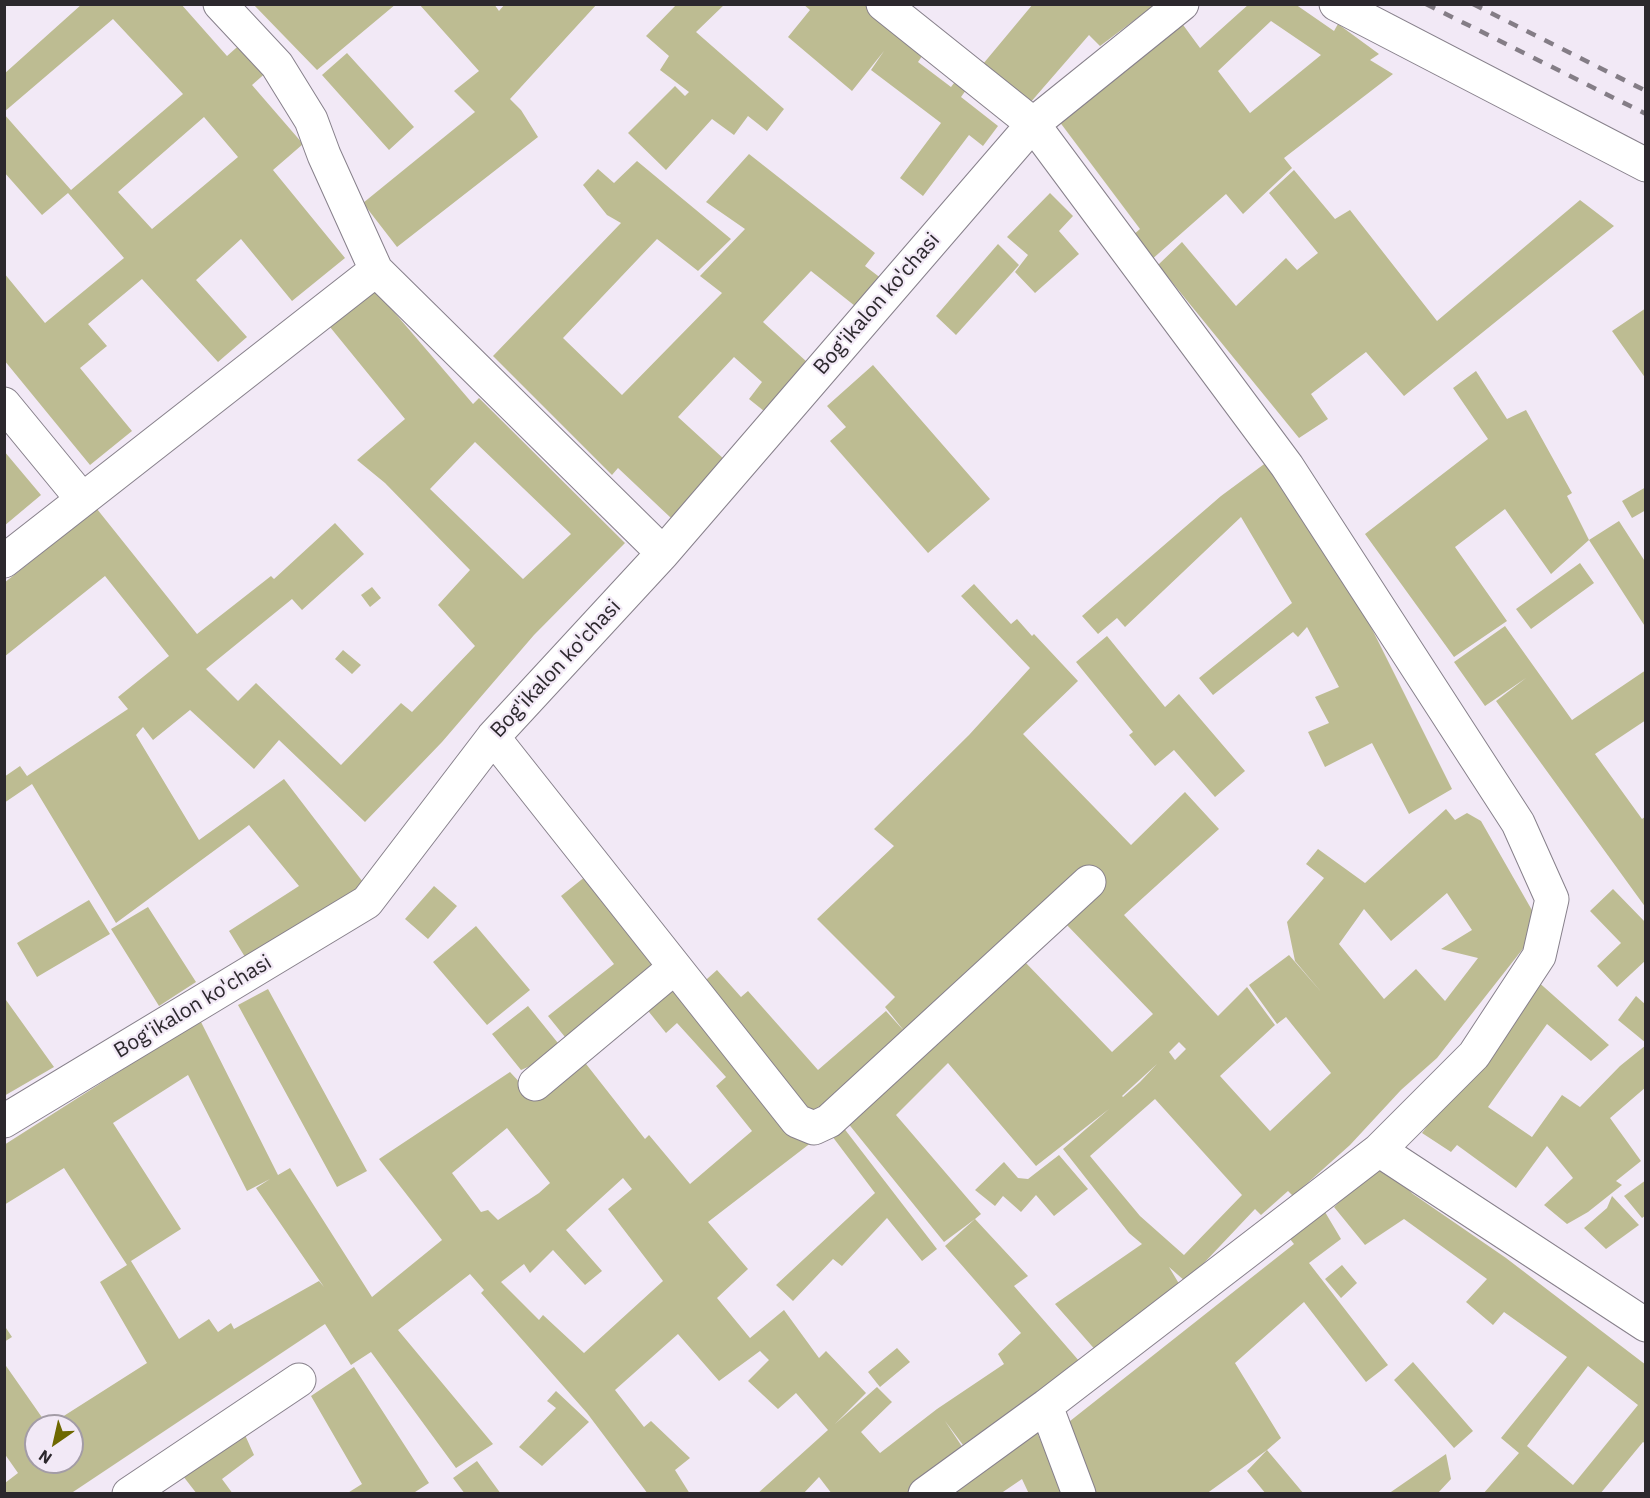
<!DOCTYPE html>
<style>
body{margin:0}
#map{position:relative;width:1650px;height:1498px;overflow:hidden;background:#f2e9f6;font-family:"IBM Plex Sans",sans-serif}
canvas{display:block}
.frame{position:absolute;inset:0;border:6px solid #2c282d;pointer-events:none}
.north{position:absolute;left:24px;top:1414px;width:60px;height:60px;box-sizing:border-box;background:#f2e9f6;border:2px solid #a39ca6;border-radius:50%;rotate:214deg;font-size:16px;font-weight:700;line-height:24px;text-align:center;color:#2c282d}
.north::after{content:'';display:block;margin:auto;width:21px;height:27px;background:#6e6800;clip-path:polygon(50% 0,100% 100%,50% 72%,0 100%)}
</style>
<div id="map">
<canvas width="1650" height="1498"></canvas>
<div class="frame"></div>
<div class="north">N</div>
</div>
<script>
const context = document.querySelector('canvas').getContext('2d');
context.lineJoin = 'round';
function paint(path, color) { context.fillStyle = color; context.fill(path, 'evenodd'); }
const poly = rows => new Path2D(rows.map(r => 'M' + r).join(''));
function stroke(path, color, width, dash) { context.strokeStyle = color; context.lineWidth = width; context.lineCap = dash ? 'butt' : 'round'; context.setLineDash(dash || []); context.stroke(path); }
function write(font, color, halo, rows, align = 'center') {
  context.font = font + ' "IBM Plex Sans",sans-serif'; context.lineWidth = 4.5; context.setLineDash([]); context.textBaseline = 'middle'; context.strokeStyle = halo; context.fillStyle = color; for (const [text, x, y, turn = 0] of rows) {
    context.save(); context.translate(x, y); context.rotate((+turn || 0) * Math.PI / 180); context.textAlign = isNaN(turn) ? turn : align; if (halo) context.strokeText(text, 0, 0); context.fillText(text, 0, 0); context.restore();
  }
}
const building = poly([
 [82,4,181,4,227,56,244,41,269,70,252,85,303,144,273,170,345,258,292,301,241,239,196,280,247,337,218,362,142,279,88,324,107,346,80,368,132,431,90,465,4,360,4,273,45,323,124,258,68,193,42,215,4,172,4,114,71,190,183,94,113,19,4,112,4,74],
 [204,117,238,157,152,229,118,192],
 [253,4,396,4,317,70],
 [419,4,494,4,499,11,505,4,597,4,510,99,521,110,538,137,397,247,363,203,475,112,454,91,479,71],
 [677,4,725,4,696,32,784,109,767,131,748,116,734,135,712,119,666,170,628,133,675,86,685,96,689,92,660,70,669,56,646,36],
 [803,4,876,4,929,46,918,62,951,87,960,75,971,83,961,97,998,126,983,146,969,135,923,196,900,178,941,123,871,70,884,51,852,91,788,37,810,10],
 [1033,4,1156,4,1100,46,1089,35,1023,111,978,70],
 [1249,4,1295,4,1334,31,1338,24,1379,54,1370,60,1393,74,1284,158,1292,168,1243,214,1226,194,1150,261,1132,236,1140,229,1056,117,1178,18,1200,48],
 [1271,21,1321,55,1250,113,1218,71],
 [347,53,414,127,389,150,322,75],
 [749,154,875,253,865,266,882,279,855,306,811,271,763,322,807,362,764,411,749,399,762,382,734,357,678,417,725,460,671,518,618,468,612,475,493,356,621,223,607,215,583,185,598,169,614,183,637,161,731,239,698,271,657,239,563,338,622,395,722,293,700,276,745,229,706,202],
 [1294,170,1335,219,1350,210,1437,321,1580,200,1614,226,1404,396,1366,352,1311,394,1328,419,1299,438,1158,265,1182,242,1236,306,1286,258,1297,270,1318,253,1269,193],
 [1050,193,1073,216,1059,231,1079,254,1035,293,1015,272,1028,255,1007,237],
 [998,244,1019,265,956,335,936,316],
 [376,291,473,404,479,398,625,543,534,635,442,742,365,822,279,740,254,769,190,710,153,740,143,727,136,735,199,840,284,779,366,886,245,957,229,931,299,886,249,825,116,923,32,784,4,803,4,777,20,766,27,776,128,709,118,697,169,656,105,576,4,657,4,583,97,509,197,634,271,576,274,579,335,523,364,554,302,610,292,599,206,669,238,701,256,683,341,765,401,703,412,712,475,646,438,605,470,570,385,483,357,460,405,419,330,327],
 [475,442,571,534,523,579,430,489],
 [1646,308,1646,379,1612,331],
 [873,365,990,499,928,553,830,441,846,427,827,406],
 [1476,371,1507,419,1526,410,1572,493,1567,496,1589,540,1551,574,1505,509,1455,547,1507,621,1454,657,1365,534,1488,439,1453,388],
 [4,451,41,495,4,526],
 [1271,459,1342,569,1452,789,1409,814,1372,743,1325,767,1308,732,1329,723,1315,697,1339,687,1307,627,1298,637,1293,632,1213,695,1199,678,1292,603,1241,517,1125,627,1117,618,1098,634,1082,616,1221,496],
 [1646,487,1646,510,1632,518,1622,501],
 [1619,521,1646,563,1646,628,1589,540],
 [1580,563,1594,583,1531,629,1516,609],
 [974,584,1011,624,1017,619,1032,636,1034,634,1078,681,1023,734,1131,845,1185,792,1219,829,1124,915,1218,1016,1247,987,1275,1025,1220,1076,1270,1131,1331,1073,1286,1017,1277,1024,1249,985,1289,955,1322,993,1295,961,1287,922,1324,878,1306,864,1318,849,1365,883,1446,809,1455,820,1467,813,1481,821,1533,912,1529,941,1437,1058,1401,1090,1350,1145,1293,1196,1288,1191,1261,1215,1255,1209,1186,1282,1169,1267,1184,1292,1098,1353,1055,1304,1142,1244,1129,1233,1063,1149,1109,1109,1036,1166,948,1063,896,1115,981,1214,975,1219,1028,1276,1014,1286,1080,1362,1041,1397,1036,1393,963,1445,945,1421,965,1451,909,1494,832,1494,819,1477,803,1494,757,1494,828,1430,796,1393,778,1409,748,1381,769,1360,760,1351,719,1381,678,1334,615,1390,644,1427,651,1421,690,1458,675,1470,690,1494,648,1494,587,1413,481,1293,484,1290,470,1274,398,1330,493,1444,456,1468,371,1352,351,1365,325,1324,70,1494,5,1494,5,1483,18,1473,4,1453,4,1363,48,1426,147,1363,100,1282,127,1265,64,1168,4,1205,4,1145,200,1020,278,1175,290,1168,372,1297,442,1240,379,1159,510,1072,537,1101,579,1055,645,1139,649,1135,690,1184,752,1131,716,1086,726,1077,677,1023,666,1033,645,1007,671,980,812,1142,708,1222,748,1269,717,1298,750,1338,784,1310,819,1358,826,1351,866,1393,835,1424,877,1387,892,1402,861,1432,880,1453,937,1409,1004,1364,998,1354,1021,1333,945,1246,975,1219,944,1242,847,1122,1025,962,1112,1052,1153,1014,1064,922,1105,883,1090,869,814,1117,698,987,717,970,741,997,748,991,818,1070,886,1011,905,1032,885,1007,895,997,817,919,894,846,874,829,969,735,1030,668,961,596],
 [1447,893,1472,930,1441,949,1478,958,1445,1001,1416,969,1384,999,1339,944,1364,909,1391,941],
 [1179,1042,1186,1049,1175,1060,1169,1052],
 [1157,1064,1140,1082,1123,1097,1122,1096],
 [188,1075,247,1191,270,1179,256,1188,324,1287,319,1281,234,1329,231,1323,218,1332,209,1319,179,1339,131,1261,181,1229,113,1123],
 [1155,1099,1242,1195,1184,1255,1140,1216,1090,1156],
 [507,1128,550,1183,539,1193,498,1220,488,1210,481,1212,452,1173],
 [623,1178,632,1189,608,1209,663,1281,584,1353,543,1315,539,1320,501,1282,524,1264,530,1273,553,1250,585,1285,602,1271,566,1230],
 [36,1426,72,1426,72,1462,36,1462],
 [372,587,381,598,370,607,361,595],
 [1505,626,1572,720,1646,670,1646,720,1595,754,1642,819,1646,816,1646,908,1496,701,1526,678,1485,706,1454,662],
 [1107,636,1165,707,1179,694,1245,771,1215,797,1174,750,1155,766,1129,735,1133,732,1076,662],
 [343,650,361,665,352,674,335,659],
 [591,872,665,966,569,1042,548,1016,614,964,561,896],
 [434,886,457,906,428,939,405,919],
 [1613,889,1646,923,1646,960,1617,987,1597,966,1621,943,1590,911],
 [89,900,110,934,37,977,17,943],
 [148,907,196,982,159,1006,111,929],
 [476,926,530,990,487,1025,433,962],
 [1535,979,1609,1045,1591,1061,1547,1024,1488,1107,1532,1137,1562,1095,1580,1107,1620,1066,1646,1045,1646,1087,1610,1118,1641,1161,1616,1181,1622,1185,1588,1212,1567,1224,1544,1205,1573,1178,1547,1146,1516,1188,1457,1145,1451,1152,1422,1133],
 [268,989,367,1171,337,1187,238,1005],
 [1636,996,1646,1005,1646,1043,1618,1020],
 [6,1000,54,1067,4,1096,4,1002],
 [528,1006,562,1048,549,1058,521,1070,492,1034],
 [843,1127,937,1249,922,1261,887,1218,842,1266,833,1259,793,1301,776,1285,875,1193,832,1136],
 [1059,1155,1088,1189,1054,1216,1036,1195,1021,1212,1003,1196,995,1206,975,1190,1004,1162,1018,1178,1028,1179],
 [1381,1164,1413,1194,1506,1258,1646,1365,1646,1444,1643,1442,1600,1494,1483,1494,1519,1453,1501,1438,1567,1357,1504,1312,1493,1325,1466,1302,1487,1279,1404,1219,1365,1245,1334,1207],
 [1588,1366,1638,1405,1573,1485,1527,1446],
 [1646,1180,1646,1215,1642,1218,1624,1196],
 [1612,1196,1639,1225,1606,1249,1584,1228,1607,1208],
 [1325,1212,1341,1239,1309,1263,1388,1365,1366,1382,1304,1302,1235,1363,1281,1438,1267,1450,1304,1494,1266,1494,1247,1471,1267,1450,1206,1494,1093,1494,1065,1425,1294,1244,1290,1239],
 [1342,1265,1357,1283,1341,1298,1325,1279],
 [4,1325,12,1337,4,1342],
 [897,1348,910,1362,880,1387,868,1372],
 [1413,1362,1473,1431,1454,1448,1394,1380],
 [354,1367,429,1483,412,1494,346,1494,362,1484,311,1396],
 [556,1391,589,1422,542,1466,519,1447,556,1408,547,1401],
 [1036,1430,1064,1494,1029,1494,1022,1479,1000,1494,941,1494],
 [245,1435,254,1455,222,1479,233,1494,197,1494,183,1476],
 [1446,1454,1451,1479,1437,1494,1388,1494],
 [477,1461,501,1494,465,1494,453,1478]
]);
const minor = poly([
 [220,4,277,65,311,120,324,155,376,270,663,553],
 [883,4,1033,124,1287,466,1518,823,1552,899,1539,956,1474,1055,1379,1150,1046,1406,925,1494],
 [1336,4,1646,165],
 [4,404,82,499],
 [4,561,376,270],
 [493,737,797,1121,814,1128,829,1121,1089,882],
 [535,1084,674,968],
 [4,1121,367,902,493,737,663,553,1033,124,1182,4],
 [1379,1150,1646,1325],
 [1046,1406,1079,1494],
 [129,1494,299,1380]
]);
const rail = poly([
 [1426,4,1646,114],
 [1473,4,1646,91]
]);
const streetNames = [
 ["Bog'ikalon ko'chasi",877,304,-49],
 ["Bog'ikalon ko'chasi",556,669,-47],
 ["Bog'ikalon ko'chasi",193,1007,-31]
];
paint(building, '#bdbc92');
stroke(minor, '#87808b', 35);
stroke(minor, '#fff', 33);
stroke(rail, '#847d86', 4.5, [10, 10]);
write('21px', '#2c282d', '#f2e9f6', streetNames);
</script>
